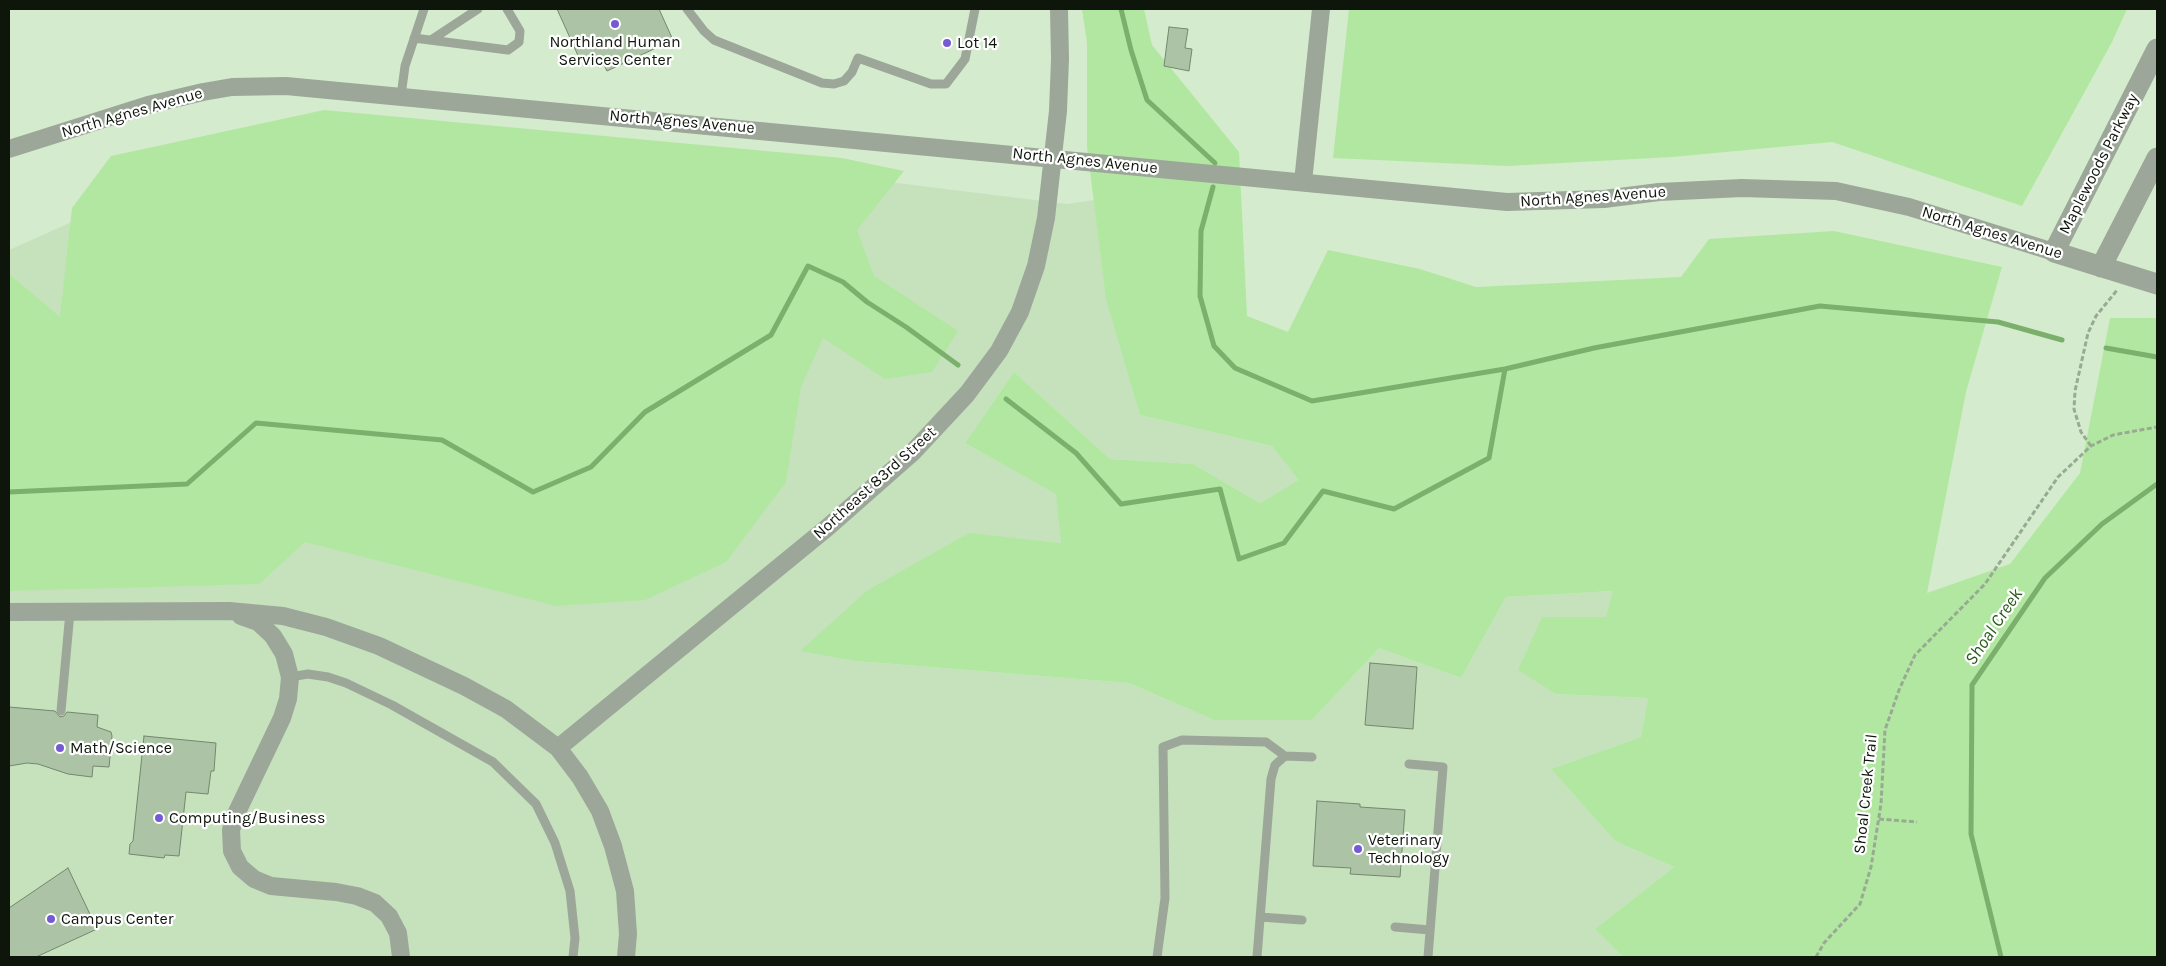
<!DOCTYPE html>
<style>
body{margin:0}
#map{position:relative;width:2166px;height:966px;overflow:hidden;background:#d4eccd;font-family:Karla,sans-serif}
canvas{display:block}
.frame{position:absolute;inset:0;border:10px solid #0e160b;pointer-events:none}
</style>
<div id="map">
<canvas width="2166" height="966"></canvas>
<div class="frame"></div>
</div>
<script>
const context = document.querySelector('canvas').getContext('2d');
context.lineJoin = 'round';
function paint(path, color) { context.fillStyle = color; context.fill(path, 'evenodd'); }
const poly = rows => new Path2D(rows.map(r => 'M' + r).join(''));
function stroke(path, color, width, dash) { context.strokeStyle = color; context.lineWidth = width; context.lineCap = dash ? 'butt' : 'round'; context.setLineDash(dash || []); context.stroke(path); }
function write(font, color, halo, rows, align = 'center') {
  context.font = font + ' Karla,sans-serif'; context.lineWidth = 4.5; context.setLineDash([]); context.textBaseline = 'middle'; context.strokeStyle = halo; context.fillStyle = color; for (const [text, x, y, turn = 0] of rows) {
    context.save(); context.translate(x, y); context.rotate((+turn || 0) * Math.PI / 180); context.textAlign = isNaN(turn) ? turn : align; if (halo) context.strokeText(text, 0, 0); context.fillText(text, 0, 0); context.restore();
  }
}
const built = poly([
 [217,157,881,181,1067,204,1094,200,1105,288,1140,415,1272,446,1300,480,1260,503,1193,464,1110,459,1014,372,965,443,1057,494,1061,543,969,534,856,661,1129,683,1214,720,1312,720,1379,648,1461,678,1506,597,1614,591,1607,617,1542,617,1556,694,1648,698,1641,737,1551,769,1615,841,1674,867,1595,929,1623,957,9,957,9,250]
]);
const green = poly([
 [1082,9,1144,9,1152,45,1239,152,1247,316,1288,332,1328,250,1420,269,1476,287,1681,277,1709,239,1834,231,2002,267,1966,392,1927,593,2010,564,2080,473,2110,318,2157,318,2157,957,1623,957,1595,929,1674,867,1615,841,1551,769,1641,737,1648,698,1556,694,1518,670,1542,617,1606,617,1613,591,1506,597,1461,678,1379,648,1312,720,1214,720,1129,683,856,661,800,651,868,590,969,533,1061,543,1056,494,965,443,1014,372,1110,459,1193,464,1260,503,1299,480,1272,446,1140,415,1106,299,1087,147,1087,43],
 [1349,9,2127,9,2112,42,2022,206,1832,142,1672,157,1507,166,1333,158],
 [324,110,842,158,904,171,857,230,874,276,958,331,932,372,885,379,823,338,801,387,786,482,726,562,645,600,556,606,305,542,259,584,9,591,9,274,60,317,72,208,111,156]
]);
const stream = poly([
 [1121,9,1131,50,1147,100,1215,163],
 [1213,187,1201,231,1200,296,1214,346,1235,368,1312,401,1505,369],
 [2106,348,2157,357],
 [1006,399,1076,453,1121,504,1220,489,1239,559,1284,543,1323,491,1394,509,1489,458,1505,369,1594,348,1820,306,1998,322,2062,340],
 [9,492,187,484,256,423,442,440,533,492,591,467,645,412,771,335,808,266,843,282,867,302,906,327,958,365],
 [2001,957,1971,834,1972,685,2045,578,2102,524,2157,484]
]);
const building = poly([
 [557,9,659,9,673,40,607,71,604,65,598,67,595,61,589,64,586,58,580,60,557,9],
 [1169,27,1188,29,1185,48,1192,49,1189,71,1164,66,1169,27],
 [1370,663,1417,667,1413,729,1365,725,1370,663],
 [9,707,55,711,60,717,64,716,67,712,98,715,97,727,111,732,112,736,109,767,93,766,92,777,68,774,38,764,27,763,9,766,9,707],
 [144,736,216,743,214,771,211,771,208,794,186,792,179,856,165,855,164,858,129,854,130,844,133,841,144,736],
 [1317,801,1360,804,1360,807,1405,810,1400,877,1350,874,1351,868,1313,866,1317,801],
 [68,868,97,929,36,957,9,957,9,908,68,868]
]);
const path = poly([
 [2091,446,2081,432,2074,409,2075,391,2088,333,2096,316,2118,289],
 [1879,819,1917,822],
 [1816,957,1824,943,1860,904,1871,867,1881,804,1885,730,1899,690,1915,655,1985,584,2058,477,2091,446,2113,435,2157,427]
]);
const service = poly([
 [687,9,704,31,714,40,822,83,834,84,844,81,852,72,858,58,931,84,946,84,965,59,975,9],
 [414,38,508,50,519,42,520,31,507,9],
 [431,40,478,9],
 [401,96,405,66,424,9],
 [290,677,308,674,328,677,346,683,392,705,493,762,536,804,555,843,570,891,575,938,573,957],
 [61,711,70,612],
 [1409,764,1443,767,1428,957],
 [1260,917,1302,920],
 [1395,927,1430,930],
 [1157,957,1165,898,1163,747,1182,740,1266,742,1285,756],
 [1257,957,1271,779,1275,765,1285,756,1312,757]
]);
const minor = poly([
 [9,149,148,105,203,92,232,87,286,86,1507,202,1604,199,1659,192,1742,188,1836,191,1909,207,2054,252],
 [1303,182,1321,9],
 [9,612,229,611,283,616,326,627,379,646,464,686,506,709,558,748,580,777,600,811,613,846,625,891,628,934,626,957],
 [241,616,258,622,273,636,284,654,290,677,288,699,282,718,237,812,231,830,232,851,240,867,254,879,271,886,336,892,357,896,375,903,389,916,398,933,401,957],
 [558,748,828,527,912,453,967,394,999,351,1020,312,1036,266,1046,218,1058,111,1060,59,1059,9]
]);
const tertiary = poly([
 [2157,49,2054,252,2157,284],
 [2101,267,2157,158]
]);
const markers = [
 [615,24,5,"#745bd5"],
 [947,43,5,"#745bd5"],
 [60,748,5,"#745bd5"],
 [159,818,5,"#745bd5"],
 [1358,849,5,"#745bd5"],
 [51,919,5,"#745bd5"]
];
const poiNames = [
 ["Northland Human",615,42,"center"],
 ["Services Center",615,60,"center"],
 ["Lot 14",957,43],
 ["Math/Science",70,748],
 ["Computing/Business",169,818],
 ["Veterinary",1368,840],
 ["Technology",1368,858],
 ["Campus Center",61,919]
];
const streetNames = [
 ["North Agnes Avenue",132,113,-16],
 ["North Agnes Avenue",682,122,5],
 ["North Agnes Avenue",1085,161,6],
 ["Maplewoods Parkway",2099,164,-63],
 ["North Agnes Avenue",1593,197,-4],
 ["North Agnes Avenue",1992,233,17],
 ["Northeast 83rd Street",875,483,-42],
 ["Shoal Creek Trail",1866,794,-84]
];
const waterNames = [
 ["Shoal Creek",1994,627,-56]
];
paint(built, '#c5e2bd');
paint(green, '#b2e7a2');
stroke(stream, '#7baf6c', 5);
paint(building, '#acc3a5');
stroke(building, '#73896d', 1);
stroke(path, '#98ab92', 3, [5, 2.5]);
stroke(service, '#9ca799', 9);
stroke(minor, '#9ca799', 18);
stroke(tertiary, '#9ca799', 21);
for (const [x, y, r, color] of markers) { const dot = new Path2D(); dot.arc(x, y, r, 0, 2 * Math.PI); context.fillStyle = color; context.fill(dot); stroke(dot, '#fff', 2); }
write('16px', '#0e160b', '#fff', poiNames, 'left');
write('16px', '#0e160b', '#fff', streetNames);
write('italic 18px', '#2b5d1a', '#fff', waterNames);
</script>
